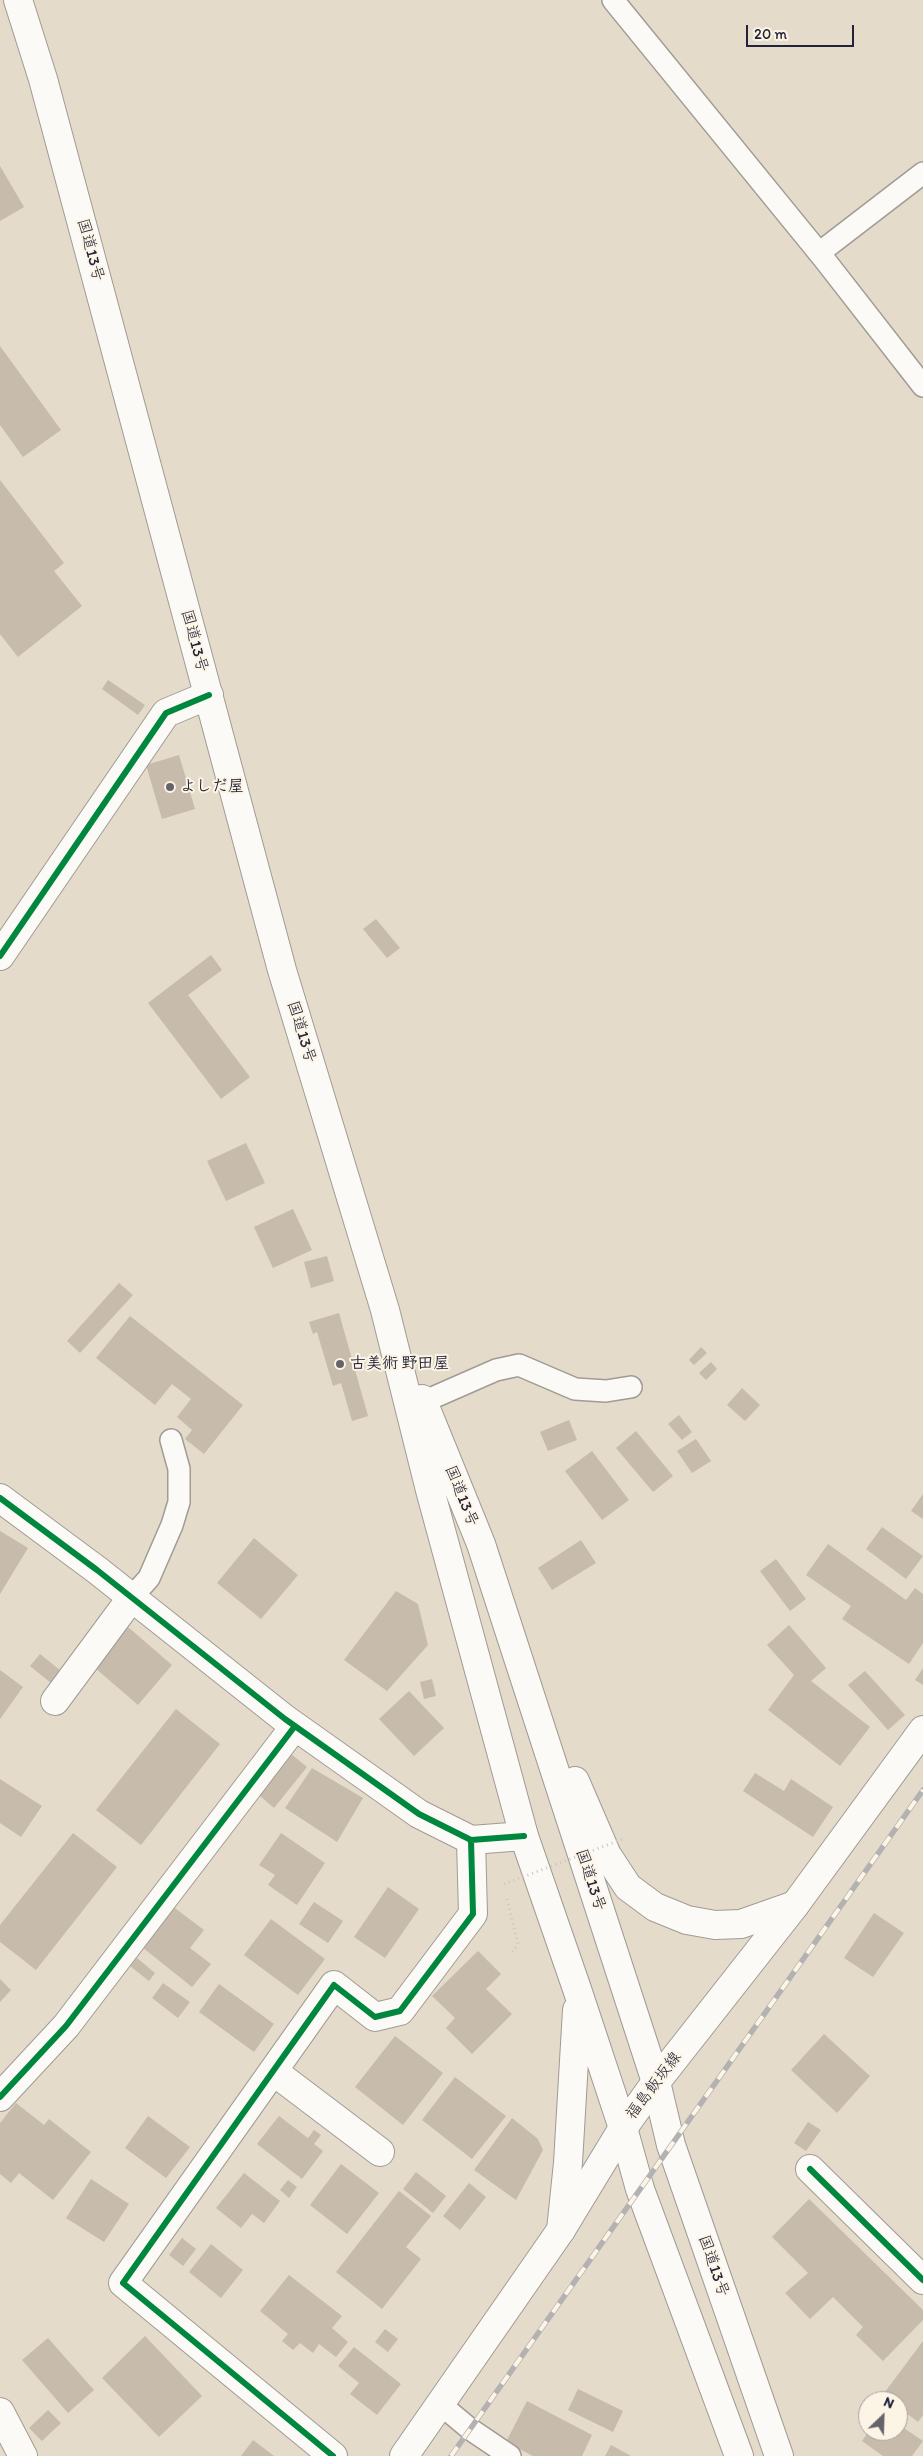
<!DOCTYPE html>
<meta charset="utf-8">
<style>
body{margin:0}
#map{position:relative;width:923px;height:2456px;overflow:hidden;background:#e5dbca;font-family:Itim,sans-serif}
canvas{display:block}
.north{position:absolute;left:858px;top:2391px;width:50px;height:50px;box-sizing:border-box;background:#fcf5e5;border:1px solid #a5a1a1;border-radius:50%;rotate:24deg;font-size:14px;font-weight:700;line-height:20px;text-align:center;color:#22223b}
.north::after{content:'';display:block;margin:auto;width:18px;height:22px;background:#66636d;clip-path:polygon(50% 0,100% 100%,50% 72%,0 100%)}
.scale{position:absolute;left:746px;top:25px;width:108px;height:22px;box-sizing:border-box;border:2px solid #22223b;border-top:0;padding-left:6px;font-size:15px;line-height:18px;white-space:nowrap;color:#22223b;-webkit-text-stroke:4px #fcf5e5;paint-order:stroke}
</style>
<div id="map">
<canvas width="923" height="2456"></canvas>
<div class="north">N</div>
<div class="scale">20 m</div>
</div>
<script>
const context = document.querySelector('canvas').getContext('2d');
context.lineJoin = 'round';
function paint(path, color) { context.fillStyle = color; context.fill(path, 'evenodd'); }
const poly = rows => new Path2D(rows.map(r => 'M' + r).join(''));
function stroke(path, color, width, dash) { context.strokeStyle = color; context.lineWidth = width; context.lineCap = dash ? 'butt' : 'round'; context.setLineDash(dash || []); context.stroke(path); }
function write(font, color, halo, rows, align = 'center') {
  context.font = font + ' Itim,"Klee One",sans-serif'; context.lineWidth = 4; context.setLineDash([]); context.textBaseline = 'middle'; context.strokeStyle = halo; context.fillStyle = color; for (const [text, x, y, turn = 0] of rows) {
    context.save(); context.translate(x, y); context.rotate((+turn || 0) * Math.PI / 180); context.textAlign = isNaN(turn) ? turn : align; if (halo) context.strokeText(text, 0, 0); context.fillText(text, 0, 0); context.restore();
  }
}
const building = poly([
 [0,166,24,207,0,221],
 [0,346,61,430,23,457,0,425],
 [0,480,64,563,54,571,82,606,18,657,0,634],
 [108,680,145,705,138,715,102,689],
 [179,755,195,809,162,819,146,765],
 [376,919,400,948,387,958,363,929],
 [211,955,222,970,188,995,250,1077,221,1099,148,1003],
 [246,1143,265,1183,226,1201,207,1161],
 [293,1209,312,1250,273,1268,254,1227],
 [327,1256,334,1281,311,1288,304,1262],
 [119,1283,133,1295,80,1353,67,1341],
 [339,1313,368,1416,352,1421,341,1383,333,1386,317,1332,313,1334,309,1322],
 [130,1316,243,1405,204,1454,185,1439,192,1430,177,1417,191,1399,172,1384,155,1405,96,1358],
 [701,1347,707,1353,694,1365,689,1360],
 [711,1362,717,1369,706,1380,699,1373],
 [742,1388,760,1405,745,1421,727,1405],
 [679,1415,692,1432,682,1440,668,1424],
 [569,1420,577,1440,548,1451,540,1432],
 [636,1431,673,1476,653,1492,616,1448],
 [696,1439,711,1461,692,1473,677,1451],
 [592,1451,629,1500,602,1520,565,1471],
 [923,1494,923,1519,911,1511],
 [882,1527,923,1556,906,1579,866,1549],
 [0,1531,28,1548,0,1594],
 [254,1538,298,1575,261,1619,217,1583],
 [581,1540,596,1563,552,1590,538,1568],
 [828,1544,906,1600,915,1588,923,1594,923,1643,909,1664,842,1619,851,1606,806,1575],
 [776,1559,806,1599,790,1611,760,1571],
 [396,1591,418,1604,428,1645,387,1691,344,1660],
 [789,1625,826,1668,811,1681,870,1727,840,1766,768,1710,794,1675,767,1645],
 [128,1627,172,1665,138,1705,94,1667],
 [40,1654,61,1671,51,1683,30,1666],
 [923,1668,923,1685,915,1680],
 [0,1670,23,1687,0,1719],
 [865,1671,905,1715,888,1730,848,1685],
 [432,1679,436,1696,424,1699,420,1682],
 [409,1691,444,1728,414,1756,379,1719],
 [176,1709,220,1744,141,1845,96,1810],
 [285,1749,307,1767,274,1808,253,1790],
 [312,1768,363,1798,337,1842,285,1808],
 [755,1773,784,1791,791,1779,833,1807,813,1837,743,1791],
 [0,1779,42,1806,21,1837,0,1823],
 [73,1833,117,1867,36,1970,0,1942,0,1925],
 [281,1833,325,1863,297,1905,268,1885,275,1875,259,1865],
 [388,1887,419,1909,385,1958,354,1937],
 [314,1902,343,1921,328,1943,299,1924],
 [172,1906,204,1930,190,1948,211,1964,192,1987,142,1947],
 [874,1913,904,1933,873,1977,844,1958],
 [271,1919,325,1959,298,1995,244,1955],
 [478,1951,501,1974,486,1989,512,2014,472,2054,446,2028,455,2018,432,1996],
 [137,1958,155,1973,149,1981,130,1966],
 [0,1979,11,1990,0,2002],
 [163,1983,190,2002,178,2018,152,1998],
 [219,1984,274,2024,254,2052,199,2012],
 [824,2034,870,2076,837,2113,791,2070],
 [395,2036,443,2073,403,2125,355,2087],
 [455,2077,506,2116,472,2159,422,2120],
 [16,2103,44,2125,49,2119,91,2152,53,2200,19,2173,11,2183,0,2174,0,2123],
 [148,2116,190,2147,166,2178,125,2148],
 [279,2116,308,2138,314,2130,321,2135,314,2144,323,2151,302,2179,257,2144],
 [512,2118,538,2139,543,2150,516,2200,474,2170],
 [808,2122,821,2130,806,2151,794,2143],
 [341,2164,379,2193,347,2234,310,2205],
 [416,2172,446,2196,433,2213,403,2189],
 [244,2173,280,2201,264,2223,252,2214,241,2228,216,2208],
 [91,2179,129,2204,104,2242,66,2218],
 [288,2180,297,2187,289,2198,280,2190],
 [469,2183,486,2197,460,2230,443,2216],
 [399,2191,431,2216,406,2247,421,2259,382,2309,336,2272],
 [809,2199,923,2310,923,2320,883,2361,856,2335,863,2327,833,2297,810,2319,785,2293,808,2273,772,2237],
 [182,2238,196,2249,183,2266,169,2255],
 [211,2244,243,2270,221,2298,189,2272],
 [289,2275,342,2316,332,2328,348,2342,336,2357,319,2344,313,2353,300,2343,293,2350,282,2341,288,2334,260,2311],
 [385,2329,398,2339,388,2352,375,2342],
 [145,2336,202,2396,159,2437,102,2378],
 [48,2338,94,2390,68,2413,22,2360],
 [923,2341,923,2415,918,2422,898,2407,898,2401,889,2401,882,2396],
 [354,2347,401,2384,377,2415,350,2394,359,2383,338,2366],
 [578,2389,623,2411,613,2432,568,2410],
 [527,2401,592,2435,582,2456,533,2456,506,2442],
 [48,2410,61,2423,42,2441,29,2428],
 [898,2424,923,2441,912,2456,883,2456,862,2441,869,2431,898,2431],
 [253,2440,274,2456,241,2456],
 [611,2445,631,2456,605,2456]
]);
const path = poly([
 [507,1899,518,1944,511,1954]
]);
const lane = poly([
 [613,0,824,259,923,386],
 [819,253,923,173],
 [423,1402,496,1370,519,1365,575,1389,606,1391,631,1387],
 [132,1597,149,1578,172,1525,179,1502,179,1469,171,1440],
 [440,2404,470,2429,510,2456]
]);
const street = poly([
 [0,956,166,713,209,695],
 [0,1498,97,1570,285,1719,419,1814,471,1840,524,1836],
 [55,1701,132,1597],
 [273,2071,380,2152],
 [0,2097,66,2026,295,1726],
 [810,2169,923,2280],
 [0,2412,23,2456],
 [333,2456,123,2283,334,1985,375,2017,400,2011,473,1914,471,1840]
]);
const primary = poly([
 [404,2456,561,2230,623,2128,656,2082,795,1905,923,1730]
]);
const highway = poly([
 [18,0,43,79,282,970,385,1310,430,1490,524,1836,577,1989,623,2128,640,2189,739,2456],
 [422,1399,481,1544,656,2082,671,2145,779,2456],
 [575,1781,607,1855,628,1887,655,1907,687,1920,715,1925,741,1924,795,1905],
 [561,2230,568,2163,577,2010]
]);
const rail = poly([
 [451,2456,923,1790]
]);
const pathBridge = poly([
 [504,1884,623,1839]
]);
const cycleway = poly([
 [0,956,166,713,209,695],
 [0,1498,97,1570,285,1719,419,1814,471,1840,524,1836],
 [0,2097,66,2026,295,1726],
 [810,2169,923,2280],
 [333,2456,123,2283,334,1985,375,2017,400,2011,473,1914,471,1840]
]);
const markers = [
 [170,787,5,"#66636d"],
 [340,1364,5,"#66636d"]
];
const streetNames = [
 ["国道13号",90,250,75],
 ["国道13号",194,641,75],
 ["国道13号",301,1032,73],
 ["国道13号",461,1496,68],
 ["国道13号",590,1880,72],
 ["福島飯坂線",654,2086,-53],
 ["国道13号",713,2266,71]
];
const poiNames = [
 ["よしだ屋",180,787],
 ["古美術 野田屋",350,1364]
];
paint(building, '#c7bbac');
stroke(lane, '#a09b94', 24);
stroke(street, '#a09b94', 30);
stroke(primary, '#a09b94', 30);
stroke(highway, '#a09b94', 30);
stroke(path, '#c7c6c3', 3, [1, 4]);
stroke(lane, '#fbfaf7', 21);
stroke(street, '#fbfaf7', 28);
stroke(primary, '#fbfaf7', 28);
stroke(highway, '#fbfaf7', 28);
stroke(rail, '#b3b1b2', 5.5);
stroke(rail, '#fcf5e5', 4, [11]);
stroke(pathBridge, '#c7c6c3', 3, [1, 4]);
stroke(cycleway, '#00873e', 6);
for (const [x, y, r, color] of markers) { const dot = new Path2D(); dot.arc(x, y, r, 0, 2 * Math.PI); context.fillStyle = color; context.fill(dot); stroke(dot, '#fcf5e5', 2); }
write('16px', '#22223b', '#fcf5e5', streetNames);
write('bold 16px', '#22223b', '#fcf5e5', poiNames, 'left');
</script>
